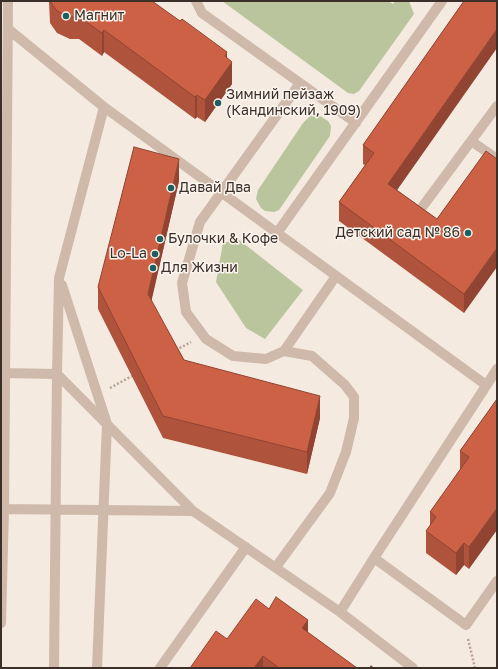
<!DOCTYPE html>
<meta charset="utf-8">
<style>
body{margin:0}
#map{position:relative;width:498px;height:669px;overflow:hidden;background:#f5eae0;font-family:"Golos Text",sans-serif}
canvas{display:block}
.frame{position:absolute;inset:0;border:2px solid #3b2f2a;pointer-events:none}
</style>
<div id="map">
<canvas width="498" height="669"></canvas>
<div class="frame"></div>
</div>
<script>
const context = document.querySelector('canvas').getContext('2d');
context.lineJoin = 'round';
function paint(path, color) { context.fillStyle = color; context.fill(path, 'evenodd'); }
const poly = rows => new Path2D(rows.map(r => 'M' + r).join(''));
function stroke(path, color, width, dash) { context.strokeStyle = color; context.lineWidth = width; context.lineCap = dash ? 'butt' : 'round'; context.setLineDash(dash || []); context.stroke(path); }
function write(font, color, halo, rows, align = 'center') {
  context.font = font + ' "Golos Text",sans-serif'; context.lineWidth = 3; context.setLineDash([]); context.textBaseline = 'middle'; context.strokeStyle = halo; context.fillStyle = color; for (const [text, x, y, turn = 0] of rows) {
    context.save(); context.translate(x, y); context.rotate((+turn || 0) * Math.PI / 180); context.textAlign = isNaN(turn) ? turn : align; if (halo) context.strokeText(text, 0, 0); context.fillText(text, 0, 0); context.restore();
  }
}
const green = poly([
 [222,1,388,1,393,4,395,1,409,1,414,14,359,91,354,94,348,93],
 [315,115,320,116,328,121,331,126,330,136,279,210,274,212,265,211,261,208,256,199,258,190,303,123,310,116],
 [238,239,303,290,265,339,246,328,216,282,223,243]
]);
const path = poly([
 [176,350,191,342],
 [110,388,132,376],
 [468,639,475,668]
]);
const minor = poly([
 [196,1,202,13,356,123],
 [8,29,104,107,486,385],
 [471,141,497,159],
 [423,206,497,106],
 [277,233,442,1],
 [62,285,107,424,97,668],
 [284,351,336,276],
 [5,373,57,374,193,511,340,612,413,668],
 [4,509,8,1],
 [374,558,466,625,497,581],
 [276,567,330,493,346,452,354,418,354,397,345,385,312,356,284,351,266,359,233,356,206,339,186,312,182,283,200,222,300,83],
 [340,612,374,558,497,369],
 [1,623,4,509,193,511],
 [54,668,57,374,59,278,104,107],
 [160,668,246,547]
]);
const wall = poly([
 [49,1,152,1,227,58,232,84,205,122,197,117,195,119,104,52,102,56,79,39,70,39,57,33,50,23],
 [464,1,397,190,437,219,486,151,464,313,339,221,339,202,365,165,363,164,363,145],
 [179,181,151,301,184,360,320,418,307,474,163,438,98,309,98,287],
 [497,399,469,569,464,565,456,575,426,553,426,531,430,526,430,512,460,470,460,451],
 [269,609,308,633,357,668,190,668,227,639]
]);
const shadedWall = poly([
 [497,29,497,48,388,203,388,184],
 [104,30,104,52,102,56,102,33],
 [227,52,227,68,232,62,232,84,205,122,205,100,225,56],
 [197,95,197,117,195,119,195,97],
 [179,159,179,181,148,316,148,294],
 [497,248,497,267,464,313,464,294],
 [320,396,320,418,307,474,307,452],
 [497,508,497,530,469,569,469,547],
 [464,543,464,565,456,575,456,553],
 [308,620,308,642,302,628],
 [263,656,263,668,254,668]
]);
const building = poly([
 [50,1,152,1,180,21,182,19,227,52,225,56,232,62,205,100,197,95,195,97,104,30,102,33,79,17,70,17,57,11,50,1],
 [464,1,497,1,497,29,388,184,437,219,486,151,497,159,497,248,464,294,339,202,374,153,363,145,464,1],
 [134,147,179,159,148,294,184,360,320,396,307,452,163,416,98,287,134,147],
 [497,399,497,508,469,547,464,543,456,553,426,531,436,517,430,512,469,457,460,451,497,399],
 [276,597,308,620,302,628,357,668,279,668,263,656,254,668,190,668,216,631,227,639,256,599,269,609,276,597],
 [371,666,374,668,369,668,371,666]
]);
const markers = [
 [66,16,4,"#1c5f60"],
 [218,103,4,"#1c5f60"],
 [171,188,4,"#1c5f60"],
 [468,233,4,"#1c5f60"],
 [160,239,4,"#1c5f60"],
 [155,254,4,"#1c5f60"],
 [153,268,4,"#1c5f60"]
];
const poiNames = [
 ["Магнит",74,16],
 ["Зимний пейзаж",226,95],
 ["(Кандинский, 1909)",226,111],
 ["Давай Два",179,188],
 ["Детский сад № 86",460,233,"right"],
 ["Булочки & Кофе",168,239],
 ["Lo-La",147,254,"right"],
 ["Для Жизни",161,268]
];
paint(green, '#bac59e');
stroke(path, '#baa394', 2.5, [2, 2]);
stroke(minor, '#ceb9aa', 10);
paint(wall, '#b0533c');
paint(shadedWall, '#904431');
paint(building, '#cd6146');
stroke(building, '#904431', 1);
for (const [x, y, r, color] of markers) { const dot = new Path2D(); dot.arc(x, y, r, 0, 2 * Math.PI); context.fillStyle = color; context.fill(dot); stroke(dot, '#fbf4ed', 1.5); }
write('14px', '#3b2f2a', '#fbf4ed', poiNames, 'left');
</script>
